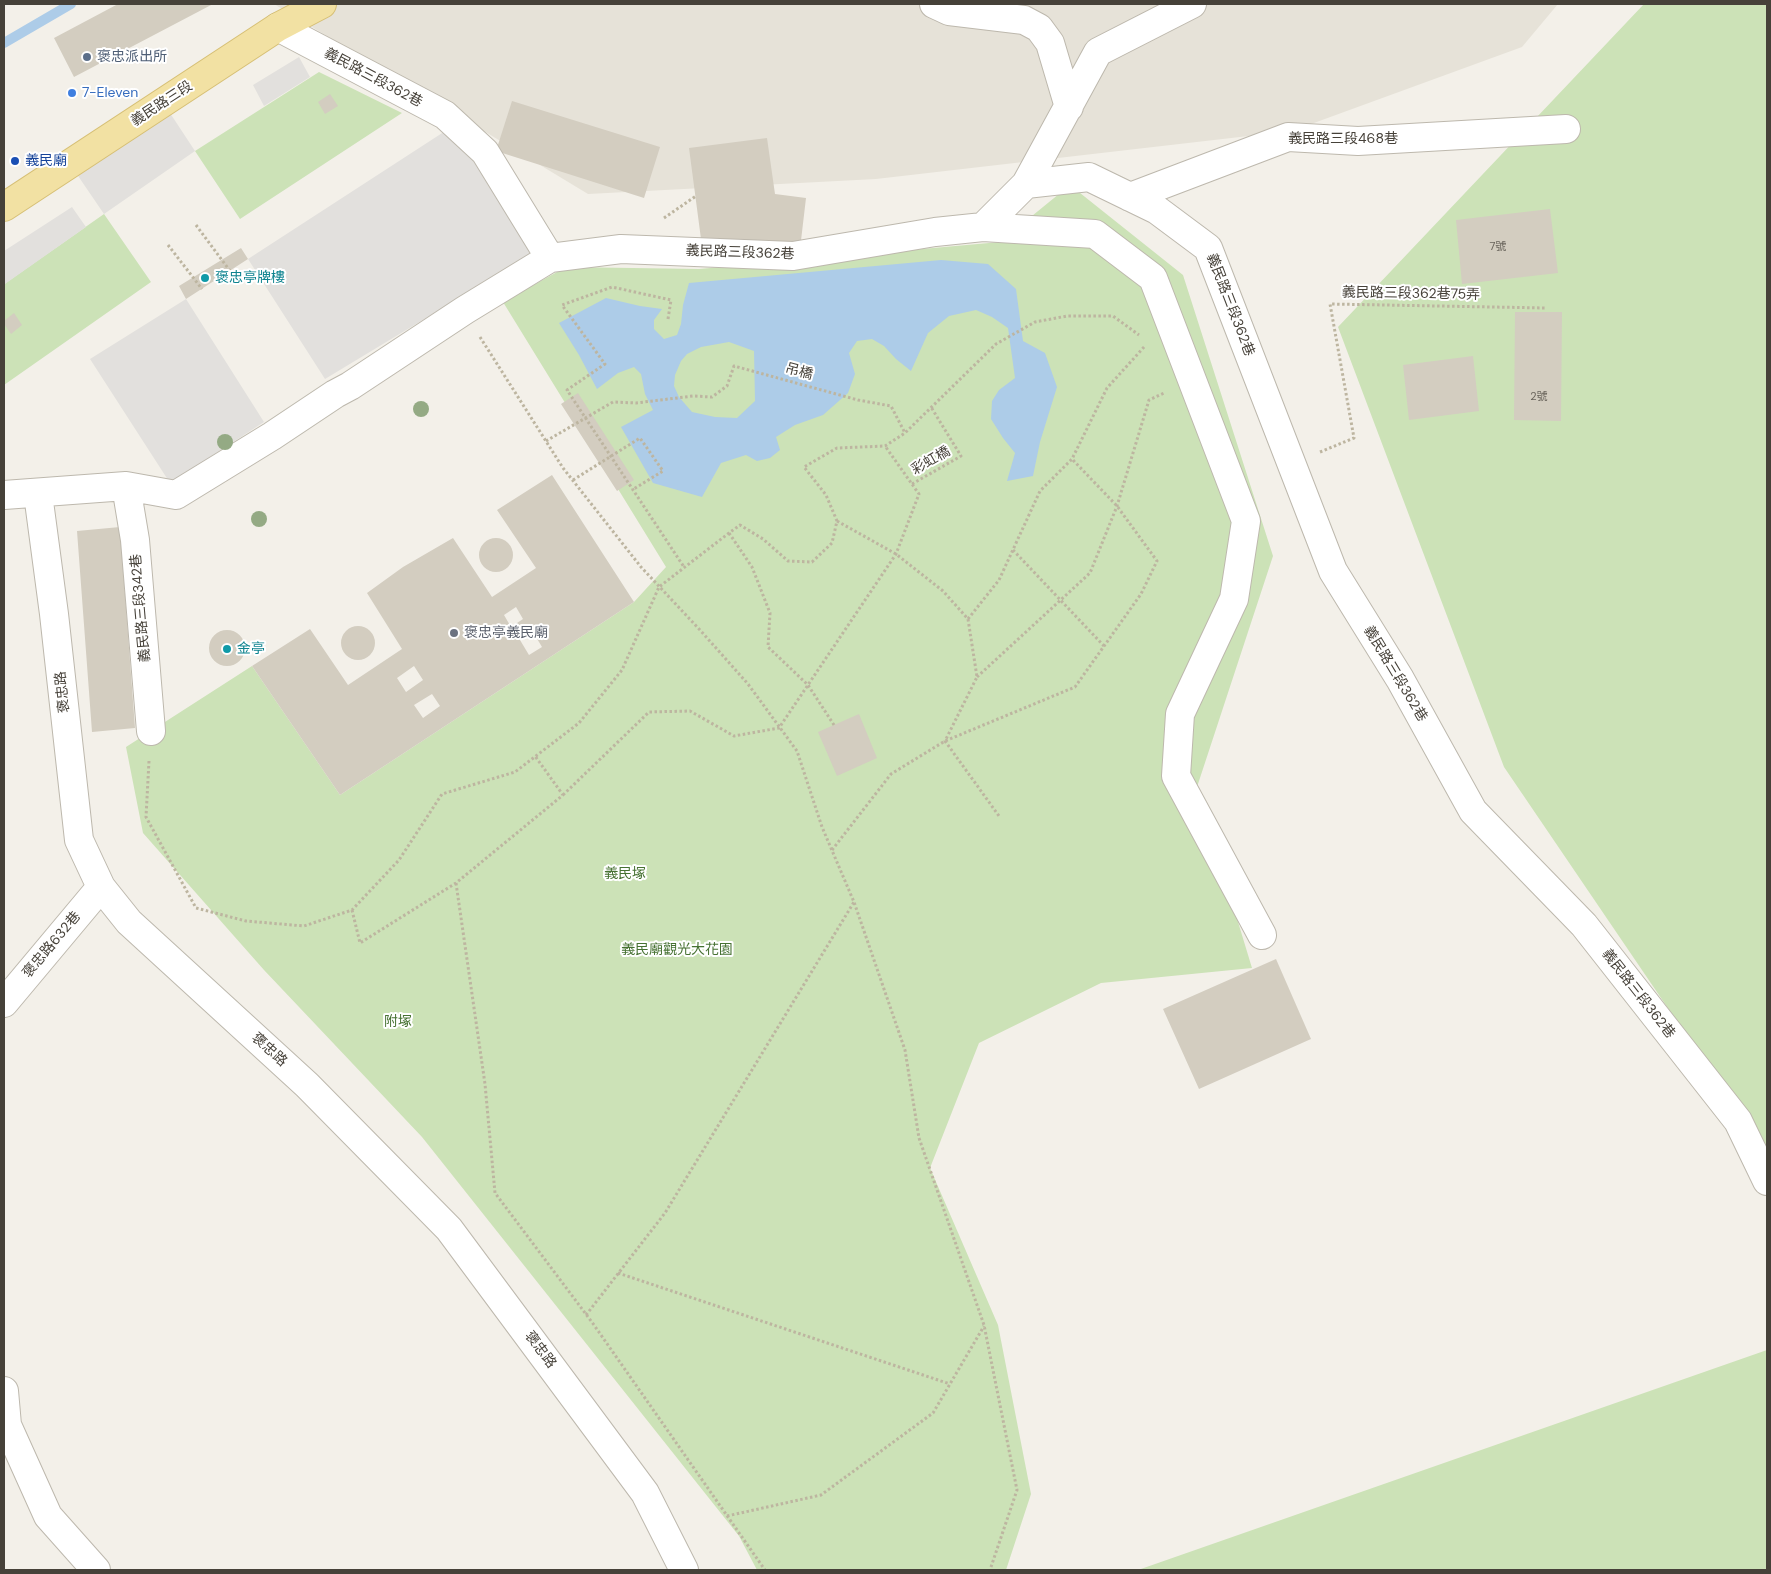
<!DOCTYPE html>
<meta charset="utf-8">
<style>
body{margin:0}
#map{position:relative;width:1771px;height:1574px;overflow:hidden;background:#f3f0e9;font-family:"DM Sans",sans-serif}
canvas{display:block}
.frame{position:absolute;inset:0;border:5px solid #464139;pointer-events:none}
</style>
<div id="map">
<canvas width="1771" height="1574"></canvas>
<div class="frame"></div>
</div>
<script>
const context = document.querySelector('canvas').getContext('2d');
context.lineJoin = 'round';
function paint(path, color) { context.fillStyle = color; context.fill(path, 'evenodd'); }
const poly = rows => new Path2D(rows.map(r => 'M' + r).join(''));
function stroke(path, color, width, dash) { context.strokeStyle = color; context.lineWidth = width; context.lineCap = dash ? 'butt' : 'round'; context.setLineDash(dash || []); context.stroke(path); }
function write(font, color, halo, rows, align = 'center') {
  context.font = font + ' "DM Sans","Noto Sans TC",sans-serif'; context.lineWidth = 4; context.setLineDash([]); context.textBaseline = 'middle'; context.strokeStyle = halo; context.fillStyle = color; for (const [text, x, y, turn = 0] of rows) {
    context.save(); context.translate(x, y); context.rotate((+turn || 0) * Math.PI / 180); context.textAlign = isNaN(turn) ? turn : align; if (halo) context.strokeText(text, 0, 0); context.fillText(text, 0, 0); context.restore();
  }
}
const residential = poly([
 [274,4,1558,4,1522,47,1292,131,876,179,588,194]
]);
const green = poly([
 [1644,4,1767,4,1767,1154,1504,767,1338,327],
 [319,72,402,113,240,219,195,151],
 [1070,185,1183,275,1273,556,1197,787,1252,968,1101,983,979,1043,930,1168,998,1325,1031,1494,1006,1570,757,1570,739,1536,422,1137,264,970,143,833,126,747,252,666,340,795,634,602,666,567,503,302,566,267,699,269,1000,242],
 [104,214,151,282,4,385,4,284],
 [1767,1350,1767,1570,1138,1570]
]);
const parking = poly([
 [299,57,310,77,264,106,253,85],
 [168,110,195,151,104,214,74,170],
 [453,126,532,254,325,379,248,259],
 [72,207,86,227,5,284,4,251],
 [186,299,264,422,170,483,90,359]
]);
const water = poly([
 [941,260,988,264,1016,289,1023,341,1045,353,1057,387,1040,442,1033,476,1007,481,1015,453,1003,438,991,419,992,401,999,390,1015,378,1008,328,992,317,976,310,949,316,928,333,911,371,896,359,884,346,872,339,857,341,849,353,855,374,848,393,823,415,795,425,776,437,780,450,770,458,757,461,746,455,721,463,702,497,653,483,621,427,653,410,645,394,641,374,634,367,618,373,597,389,579,355,559,323,606,298,640,306,662,309,654,320,654,329,664,339,677,335,681,324,683,305,689,283],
 [729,342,754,351,755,401,737,418,715,417,692,412,679,397,674,386,675,375,681,361,687,354,701,347]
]);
const stream = poly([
 [4,43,71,4]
]);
const building = poly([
 [118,4,213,4,74,77,54,38],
 [330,94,338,106,325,114,318,102],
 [512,101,660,147,644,198,496,151],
 [767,138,775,194,806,198,800,249,701,239,689,148],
 [1550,209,1558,273,1462,284,1456,220],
 [241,248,248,259,186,299,179,286],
 [1515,312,1562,312,1561,421,1514,420],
 [14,313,22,325,11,334,4,324,4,321],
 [1473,356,1479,411,1409,420,1403,365],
 [578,393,634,480,617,491,561,404],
 [552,475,634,602,340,795,252,666,310,629,348,685,402,649,367,593,403,567,453,538,492,597,536,568,497,510],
 [516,607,523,619,511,627,504,615],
 [533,632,542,647,529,655,520,640],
 [414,666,423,680,406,692,397,678],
 [432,694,440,706,423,718,414,705],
 [120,527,135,728,92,732,77,531],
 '479 555a17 17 0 1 1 34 0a17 17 0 1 1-34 0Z',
 '341 643a17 17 0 1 1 34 0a17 17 0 1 1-34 0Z',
 '209 648a18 18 0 1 1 36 0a18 18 0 1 1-36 0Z',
 [859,714,877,758,837,776,818,732],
 [1276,959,1311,1039,1199,1089,1163,1009]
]);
const path = poly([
 [664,218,696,196],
 [196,225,230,271],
 [168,245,202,289],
 [668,319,671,300,612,287,562,305,605,364,567,390,684,567],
 [480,337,563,468,641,567,700,630,748,684,797,751,822,827,854,902,905,1050,919,1138,984,1325,1017,1490,990,1570],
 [546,441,613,402,636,403,693,396,712,397,727,386,734,366,858,400,891,406,905,433],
 [1320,452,1354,438,1330,304,1546,308],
 [573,480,640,438,663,471,632,490],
 [912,484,961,456,931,407],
 [837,521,896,554,943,591,968,619,977,677,945,741,999,816],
 [729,533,752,567,770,613,768,647,808,685,834,725],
 [1013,550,1104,646],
 [968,619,999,580,1040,491,1072,459,1107,388,1145,346],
 [977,677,1090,573,1117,506,1149,400,1164,393],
 [149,761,146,817,196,908,246,921,304,926,352,910,399,860,442,794,515,772,579,723,622,670,659,587,729,533,740,525,763,539,788,561,812,562,832,543,837,521,826,495,804,467,837,448,885,446,905,433,996,344,1035,322,1067,316,1113,316,1139,335],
 [563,795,649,712,690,711,734,736,779,728,896,554,919,494,885,446],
 [832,850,891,774,945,741,1075,687,1141,594,1157,561,1117,506,1072,459],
 [456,883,485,1084,495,1193,594,1325,765,1570],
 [352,910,360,943,456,883,563,795,535,756],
 [618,1273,950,1384],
 [586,1315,665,1213,854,902],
 [727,1516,821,1495,933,1413,984,1326]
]);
const minor = poly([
 [934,4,949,11,1024,20,1039,28,1050,43,1069,107],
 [278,27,445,115,485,152,550,258],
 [1026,184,1098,52,1192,4],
 [1130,197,1288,137,1358,141,1566,129],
 [983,227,1095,234,1153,278,1246,521,1234,599,1180,714,1176,776,1262,935],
 [126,486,135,540,151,731],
 [38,494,54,614,79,840,101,887,129,922,307,1085,449,1229,645,1493,684,1570],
 [4,495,126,486,176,495,272,436,335,394,350,386,465,310,550,258,621,249,793,256,935,232,983,227,1026,184,1089,177,1157,210,1208,248,1333,571,1400,679,1473,811,1584,925,1738,1121,1767,1181],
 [4,1003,101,887],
 [4,1391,7,1425,48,1516,96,1570]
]);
const major = poly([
 [4,207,278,27,322,4]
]);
const trees = [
 [421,409],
 [225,442],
 [259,519]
];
const markers = [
 [87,57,5,"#5c6f8a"],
 [72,93,5,"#3f7fe0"],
 [15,161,5,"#1a4fb4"],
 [205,278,5,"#0f9aa8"],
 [454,633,5,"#6b7280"],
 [227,649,5,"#0f9aa8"]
];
const numberNames = [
 ["7號",1498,247],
 ["2號",1539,397]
];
const serviceNames = [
 ["褒忠派出所",97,57]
];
const streetNames = [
 ["義民路三段362巷",373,78,28],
 ["義民路三段",162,104,-33],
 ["義民路三段468巷",1343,139],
 ["義民路三段362巷",740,253,2],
 ["義民路三段362巷75弄",1411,294,1],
 ["義民路三段362巷",1230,305,69],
 ["吊橋",799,372,15],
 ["彩虹橋",931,461,-30],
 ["義民路三段342巷",141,608,-95],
 ["義民路三段362巷",1395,674,59],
 ["褒忠路",63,692,-96],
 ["褒忠路632巷",52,945,-50],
 ["義民路三段362巷",1638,994,52],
 ["褒忠路",269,1050,42],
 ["褒忠路",540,1350,53]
];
const shopNames = [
 ["7-Eleven",82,93]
];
const transitNames = [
 ["義民廟",25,161]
];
const cultureNames = [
 ["褒忠亭牌樓",215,278],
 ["金亭",237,649]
];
const worshipNames = [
 ["褒忠亭義民廟",464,633]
];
const parkNames = [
 ["義民塚",625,874],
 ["義民廟觀光大花園",677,950],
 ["附塚",398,1022]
];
paint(residential, '#e6e2d8');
paint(green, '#cce2b7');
paint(parking, '#e2e0dd');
paint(water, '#adcce8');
stroke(stream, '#adcce8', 10);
paint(building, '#d3cdc0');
stroke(minor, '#bdb8ad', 30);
stroke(major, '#d6bf74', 30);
stroke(path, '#bdb5a0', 3, [2.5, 2.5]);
stroke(minor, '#fff', 28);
stroke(major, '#f2e1a3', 28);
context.fillStyle = '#94aa84';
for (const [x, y] of trees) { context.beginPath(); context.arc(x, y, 8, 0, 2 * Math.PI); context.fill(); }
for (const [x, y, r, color] of markers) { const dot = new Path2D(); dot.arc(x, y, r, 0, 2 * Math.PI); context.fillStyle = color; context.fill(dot); stroke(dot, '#fff', 2); }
write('11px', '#69645b', null, numberNames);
write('14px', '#4e5e75', '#fff', serviceNames, 'left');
write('14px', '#464139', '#fff', streetNames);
write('14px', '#366cbe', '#fff', shopNames, 'left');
write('14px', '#164399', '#fff', transitNames, 'left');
write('14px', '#0d838f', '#fff', cultureNames, 'left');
write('14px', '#5b616d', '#fff', worshipNames, 'left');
write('14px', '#467132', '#fff', parkNames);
</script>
